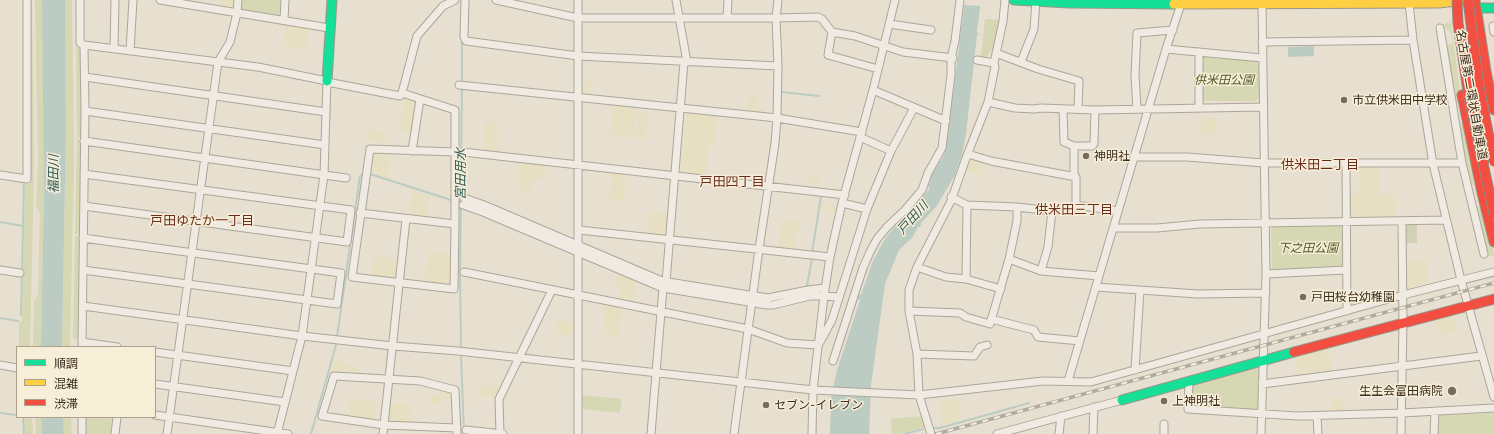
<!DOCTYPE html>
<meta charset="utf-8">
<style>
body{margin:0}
#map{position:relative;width:1494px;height:434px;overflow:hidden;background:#e7e0d1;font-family:"Roboto Serif","Noto Sans JP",serif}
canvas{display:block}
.legend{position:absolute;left:16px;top:346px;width:140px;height:72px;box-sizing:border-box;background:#f7eed8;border:1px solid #ada18e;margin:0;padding:5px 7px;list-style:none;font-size:12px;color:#3d2e20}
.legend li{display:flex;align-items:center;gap:8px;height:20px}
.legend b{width:20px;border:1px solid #ada18e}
</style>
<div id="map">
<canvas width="1494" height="434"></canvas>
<ul class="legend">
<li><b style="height:5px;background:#16e098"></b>順調</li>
<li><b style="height:5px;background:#ffcf43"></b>混雑</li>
<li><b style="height:5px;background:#f24e42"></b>渋滞</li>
</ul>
</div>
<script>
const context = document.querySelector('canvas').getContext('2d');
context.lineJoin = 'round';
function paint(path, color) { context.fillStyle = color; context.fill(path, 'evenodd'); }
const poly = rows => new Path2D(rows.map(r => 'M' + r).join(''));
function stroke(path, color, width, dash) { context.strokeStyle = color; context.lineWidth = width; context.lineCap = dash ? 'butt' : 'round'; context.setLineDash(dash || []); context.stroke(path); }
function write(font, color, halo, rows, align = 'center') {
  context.font = font + ' "Roboto Serif","Noto Sans JP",serif'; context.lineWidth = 3; context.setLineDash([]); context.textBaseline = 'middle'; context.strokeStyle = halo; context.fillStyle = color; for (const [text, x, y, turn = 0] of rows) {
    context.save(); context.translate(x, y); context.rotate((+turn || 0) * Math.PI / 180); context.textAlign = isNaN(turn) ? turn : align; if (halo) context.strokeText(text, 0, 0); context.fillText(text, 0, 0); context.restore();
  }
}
const farmland = poly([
 [220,0,236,0,235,8,232,9,219,7],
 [286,24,309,28,305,50,282,46],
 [581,79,591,79,590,96,583,95,581,93],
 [750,95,758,96,757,108,764,109,764,115,749,113],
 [405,99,414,100,416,103,411,134,399,131],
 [613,102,636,105,634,138,610,135],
 [686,112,718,114,715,146,709,145,705,178,681,174],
 [638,113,648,114,645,139,636,139],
 [1201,117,1215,118,1215,134,1201,134],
 [484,122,498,122,498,155,483,153],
 [369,129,387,133,387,142,368,141],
 [373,153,390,153,389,178,371,172],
 [971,157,984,160,981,175,963,171,968,159],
 [518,161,545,164,545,179,533,178,532,191,518,191],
 [1360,167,1379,167,1379,194,1397,194,1396,217,1351,219,1349,216,1349,194,1360,194],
 [612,171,627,172,624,201,609,200],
 [809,176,820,177,818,185,807,184],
 [412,192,430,196,427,217,409,215],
 [821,205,838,208,837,212,820,209],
 [649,210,668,213,666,234,664,236,647,234],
 [782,219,799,221,795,251,778,249],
 [428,252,451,254,452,281,448,285,425,283],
 [374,256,399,260,397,277,395,279,371,277],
 [1407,260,1427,260,1427,283,1410,288,1407,287],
 [619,272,636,279,633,304,619,302,620,285,617,283],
 [605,303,622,307,620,336,602,334],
 [1452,313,1457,332,1440,334,1436,318],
 [558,320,575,322,575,336,556,333],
 [1328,347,1332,371,1298,376,1295,356],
 [334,359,345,361,345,364,358,366,358,374,331,372],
 [479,385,503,387,497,397,478,397],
 [441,390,450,392,452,394,452,399,442,399,442,405,430,404,430,394,441,395],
 [1343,398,1343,412,1333,413,1332,399],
 [349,400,377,402,375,420,348,416],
 [959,400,959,421,941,423,941,401],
 [389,404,411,404,410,423,390,422,388,419]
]);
const green = poly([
 [29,0,32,0,34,163,30,347,19,347,19,322,22,322,25,184,30,184,31,159],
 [35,0,42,0,43,51,44,191,41,347,33,347,34,300,38,295,40,213,36,207,38,163],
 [65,0,72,0,74,161,70,347,62,347,66,128],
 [76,0,78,0,78,46,81,50,82,138,77,138],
 [241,0,282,0,281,15,278,16,243,11,241,8],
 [985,19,1002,20,994,52,990,51,986,60,983,60,981,56],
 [1451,23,1460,93,1458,103,1455,103,1446,45,1453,43,1451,33,1443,24],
 [1202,56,1255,61,1259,65,1259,98,1256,101,1203,101,1201,100],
 [1465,117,1474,186,1470,182,1468,175,1460,124],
 [77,140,82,140,81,235,75,234],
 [1475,201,1476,205,1483,210,1494,254,1494,255,1483,258,1482,256,1489,254,1488,250,1485,250],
 [1340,225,1343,228,1343,265,1340,268,1274,272,1272,270,1271,229,1273,227],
 [75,236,81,236,79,339,73,339],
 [1254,367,1259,369,1258,407,1255,410,1194,407,1191,405,1193,386,1195,383],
 [581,395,622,399,620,413,581,409],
 [1494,413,1494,434,1436,434,1437,417,1439,415],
 [922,416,925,427,897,434,892,434,891,419],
 [24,417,32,417,33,434,24,434],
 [35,417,41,417,42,434,36,434],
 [63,417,71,417,72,434,64,434],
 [85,417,114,417,112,434,86,434]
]);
const cemetery = poly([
 [1417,223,1417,243,1406,243,1406,226,1409,224]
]);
const water = poly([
 [42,0,65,0,66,128,62,347,41,347,44,191],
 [965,0,981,0,977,32,979,35,977,35,966,134,962,155,955,175,936,207,922,222,920,227,918,227,912,238,899,250,885,284,871,385,869,434,830,434,831,398,837,370,860,300,857,298,858,294,861,295,872,263,883,242,891,231,929,190,929,187,926,186,927,184,930,184,931,175,939,164,937,163,939,160,941,161,944,155,947,141],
 [1314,46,1314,56,1288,57,1288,47],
 [41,417,63,417,64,434,42,434]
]);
const pier = poly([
 [963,0,983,0,982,6,962,5]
]);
const stream = poly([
 [462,83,462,39],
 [781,105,781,92,819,96],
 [370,174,451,200],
 [0,222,23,226],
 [812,253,821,196],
 [807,286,812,258],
 [21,315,24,184],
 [0,318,18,321],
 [337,337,360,176,363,174],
 [461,348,460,274,462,87],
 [461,356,464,434],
 [0,413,17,415],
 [23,417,24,434],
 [934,428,940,428,1029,403],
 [311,434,336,345],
 [904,434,923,429]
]);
const street = poly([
 [80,0,80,43,84,45,258,67,327,81,324,175,302,336,277,434],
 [160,0,329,28],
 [465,0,464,37,466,41,578,56,778,66],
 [496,0,578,18,776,18,818,17,822,19,832,32,828,55,878,69],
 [676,0,687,62],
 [1409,3,1413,40,1433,164,1461,280,1494,397],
 [727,18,728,0],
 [284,20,285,0],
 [889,24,931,30],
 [1493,26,1494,32],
 [1440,28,1462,163,1484,254],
 [832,32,855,36,903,52,953,58],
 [1262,42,1413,40],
 [114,49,115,0],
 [1166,49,1262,58],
 [130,51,133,0],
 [1199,52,1199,108],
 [996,53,1038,69,1079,81,1078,109],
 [977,60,994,63],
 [1021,62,1034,29,1036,0],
 [85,77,326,112],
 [327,82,400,96,402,93,417,36,443,6,455,0],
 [459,85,777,118,862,132],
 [873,90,946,121],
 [402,93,455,110,455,224,454,289,352,277,370,149,455,152],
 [988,102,1015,108,1034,109,1041,108,1095,110,1263,107],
 [1063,109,1064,142,1074,146,1092,146,1094,144,1095,110],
 [1137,109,1135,75,1137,33,1173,30],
 [85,111,325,145],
 [860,137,891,151],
 [84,141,346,178],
 [412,151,420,99],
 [463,152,845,195],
 [1134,157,1187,157,1264,163,1462,163],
 [1346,163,1347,311],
 [0,175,27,179,27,0],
 [1074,176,1074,146],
 [951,197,967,205,1017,207,1052,211,1076,207,1076,177,991,161,968,154],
 [464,198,484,205,662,281,768,298,808,290,825,288],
 [842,203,867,209],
 [463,205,483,212,663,288,767,305,773,305,810,296,824,296,839,297],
 [84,206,347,242,351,210,84,174],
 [1076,207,1083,206,1118,211],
 [360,213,455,224],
 [1113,228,1157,228,1200,224,1446,220],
 [579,230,830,257],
 [1009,259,1041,271,1099,276],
 [917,267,946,277,966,279,1001,289],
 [0,270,20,273],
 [83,270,337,304,341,273,83,238],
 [1041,271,1048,247,1052,211],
 [464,272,748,329,787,343,818,345],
 [1266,274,1346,270],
 [966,279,967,205],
 [1096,287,1198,294,1266,293],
 [83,306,302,336,393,346,458,351,813,390,919,395,1043,381,1091,382,1403,295,1494,272],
 [909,311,960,313,966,317,990,324,1009,259,1017,221,1017,207],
 [991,319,1034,330,1038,337,1080,341],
 [82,342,117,347],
 [820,342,832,320,867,209,891,151,914,108],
 [82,347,85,111,84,45],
 [155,352,293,371],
 [917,354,974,356,980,347,987,345],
 [833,361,863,268,870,252,877,239,887,227,905,210,922,190,928,173,942,148,951,75,951,58,955,41,960,0],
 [0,365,17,368],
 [1135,370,1140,290],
 [1068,381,1166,49,1181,4],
 [1189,381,1188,409,1297,416,1402,413,1494,408],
 [155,384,285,402],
 [1262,384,1481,356],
 [155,415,288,434],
 [1317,416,1318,434],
 [82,417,82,434],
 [457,428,384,425,322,416,334,376,420,381,455,390,457,434],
 [466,430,503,434],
 [115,434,117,417],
 [167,434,218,62,230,42,237,13,238,0],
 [383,434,406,219],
 [500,434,499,399,552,290],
 [578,434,578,0],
 [651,434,663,288,666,282,684,62],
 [734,434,759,249,775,143,777,118,778,66,776,18,778,0],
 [812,434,813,390,824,296,830,257,842,203,873,90,895,0],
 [931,434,919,395,917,354,909,311,909,290,917,267,951,201,966,158,988,102,995,67,994,63,1003,21,1005,0],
 [997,434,1122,400],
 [1059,434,1061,416],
 [1093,434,1094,407],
 [1164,434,1164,424],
 [1261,434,1266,274,1262,3],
 [1401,434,1403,323,1402,221],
 [1434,434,1435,411]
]);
const fast = poly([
 [1014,0,1069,3,1174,4],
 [1469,6,1476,8,1494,8],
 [327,81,332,0],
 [1122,400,1294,352]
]);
const slow = poly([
 [1174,4,1439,3,1464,0]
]);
const jam = poly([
 [1475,0,1486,71,1494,110],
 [1462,95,1482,193,1494,242],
 [1294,352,1494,299]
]);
const rail = poly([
 [936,434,1494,283]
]);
const jamBridge = poly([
 [1457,0,1458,23,1469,98,1494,214],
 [1468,0,1479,87,1494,162]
]);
const markers = [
 [1344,100,4,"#786c5e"],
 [1086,156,4,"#786c5e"],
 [1303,297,4,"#786c5e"],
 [1452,391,5,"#786c5e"],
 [1164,401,4,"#786c5e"],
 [766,405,4,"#786c5e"]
];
const parkNames = [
 ["供米田公園",1224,80],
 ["下之田公園",1308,248]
];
const streetNames = [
 ["名古屋第二環状自動車道",1471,95,80]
];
const poiNames = [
 ["市立供米田中学校",1352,100],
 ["神明社",1094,156],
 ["戸田桜台幼稚園",1311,297],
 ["生生会富田病院",1443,391,"right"],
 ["上神明社",1172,401],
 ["セブン-イレブン",774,405]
];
const neighbourhoodNames = [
 ["供米田二丁目",1320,165],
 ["戸田四丁目",732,182],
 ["供米田三丁目",1074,210],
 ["戸田ゆたか一丁目",202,221]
];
const waterNames = [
 ["福田川",54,174,-90],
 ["宮田用水",461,174,-90],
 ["戸田川",913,218,-48]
];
paint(farmland, '#e6dfc2');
paint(green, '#d6d7b3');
paint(cemetery, '#d1d1b3');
paint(water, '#bcccc2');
paint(pier, '#e7e0d1');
stroke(stream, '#bcccc2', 2);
stroke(street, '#ada599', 9);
stroke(fast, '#9c958a', 11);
stroke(slow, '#9c958a', 11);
stroke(jam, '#9c958a', 11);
stroke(street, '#efebe3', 7);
stroke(fast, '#16e098', 9);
stroke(slow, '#ffcf43', 9);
stroke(jam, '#f24e42', 9);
stroke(rail, '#afaaa2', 3.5);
stroke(rail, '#f7eed8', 2, [6]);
stroke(jamBridge, '#928b80', 11, []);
stroke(jamBridge, '#f24e42', 9);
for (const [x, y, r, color] of markers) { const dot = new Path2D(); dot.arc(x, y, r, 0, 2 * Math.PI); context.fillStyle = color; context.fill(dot); stroke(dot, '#f7eed8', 1.5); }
write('italic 12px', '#4d5a26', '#f7eed8', parkNames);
write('12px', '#3d2e20', '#f7eed8', streetNames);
write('12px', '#3d2e20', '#f7eed8', poiNames, 'left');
write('13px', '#6b2e1e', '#f7eed8', neighbourhoodNames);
write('italic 13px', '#2f5d5a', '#f7eed8', waterNames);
</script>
